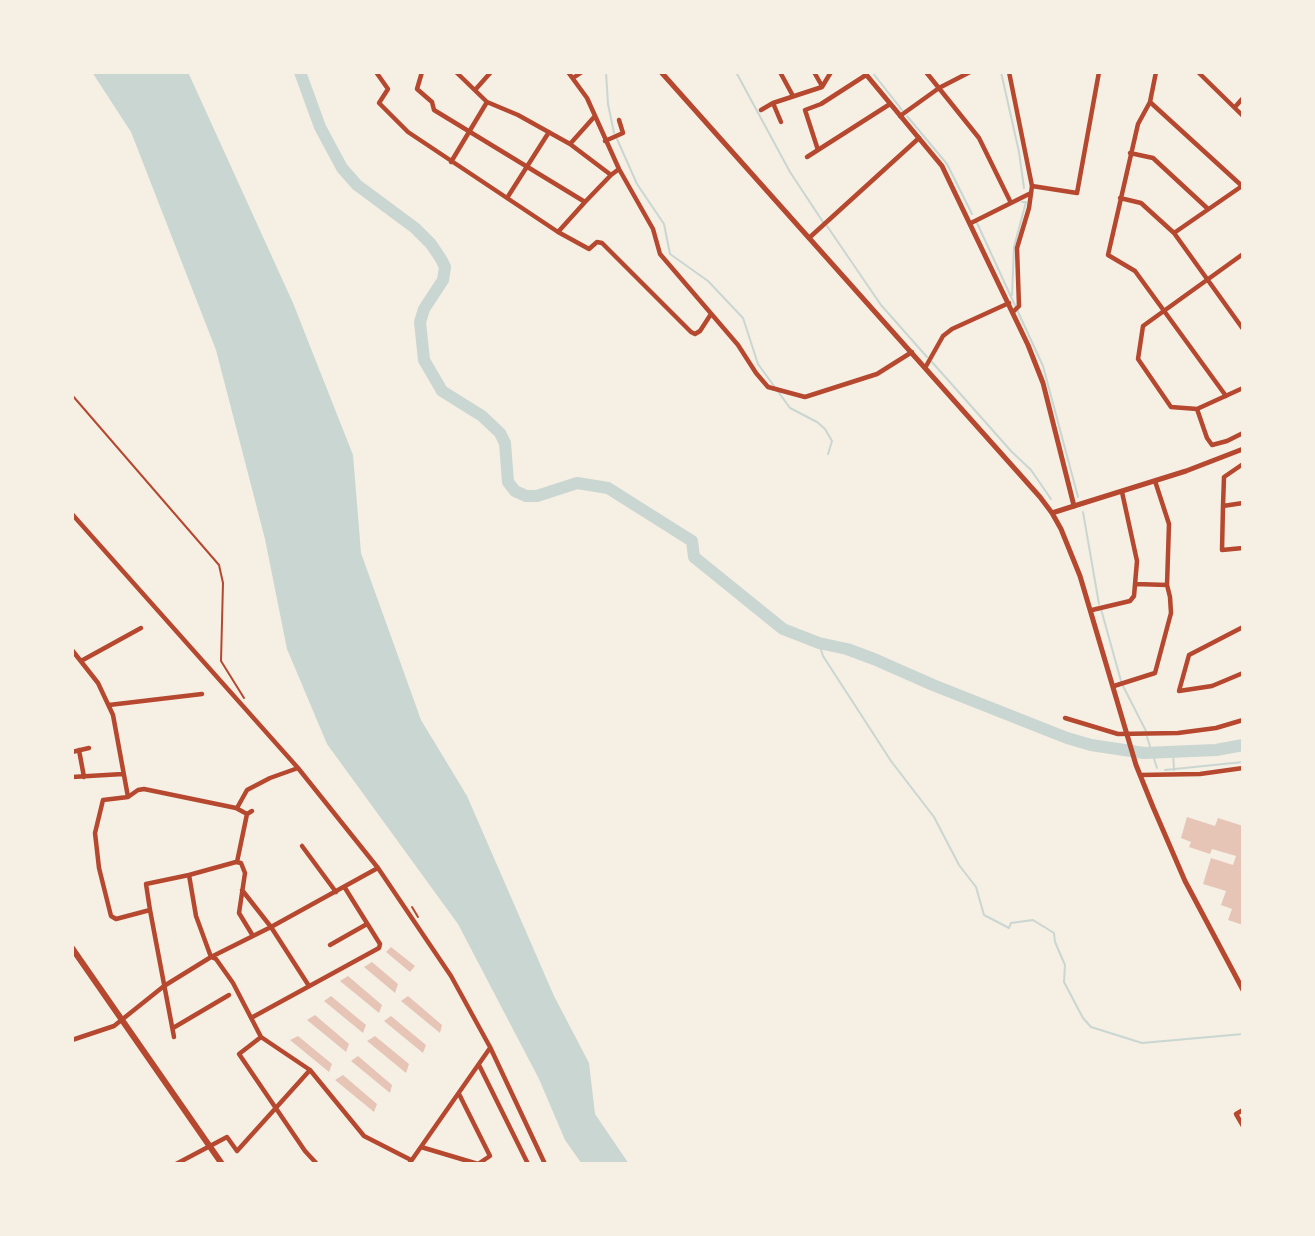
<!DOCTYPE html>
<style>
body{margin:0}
#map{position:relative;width:1315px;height:1236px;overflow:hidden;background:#f6efe4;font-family:"Varela Round",sans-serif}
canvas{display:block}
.frame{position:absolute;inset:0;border:74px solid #f6efe4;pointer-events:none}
</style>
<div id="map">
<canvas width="1315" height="1236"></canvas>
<div class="frame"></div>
</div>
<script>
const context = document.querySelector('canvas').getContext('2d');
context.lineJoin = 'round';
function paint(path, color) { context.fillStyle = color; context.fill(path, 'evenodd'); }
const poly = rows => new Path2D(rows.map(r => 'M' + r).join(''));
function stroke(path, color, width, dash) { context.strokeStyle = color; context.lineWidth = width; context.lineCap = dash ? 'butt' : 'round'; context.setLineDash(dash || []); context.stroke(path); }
const water = poly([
 [92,72,188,72,293,303,353,455,361,553,421,720,467,796,554,996,589,1063,595,1114,629,1164,582,1164,565,1140,539,1079,458,924,327,744,287,649,265,539,216,350,131,132]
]);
const stream = poly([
 [606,72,608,104,614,133],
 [736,72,790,172,823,222],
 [872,72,902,110],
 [1001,72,1019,152,1024,188],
 [907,116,947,164,972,214],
 [617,139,637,184,664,224,670,254,708,281,743,318,758,364,790,408,817,422,825,429,832,441,828,454],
 [977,223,1043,366,1078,497],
 [827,226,881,305,927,357],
 [1012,295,1014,247,1026,202,1022,202],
 [932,362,1011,451,1031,470,1051,499],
 [1083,512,1099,604],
 [1101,609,1121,681],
 [819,643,823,656,891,761,934,817,959,865,976,887,984,915,1009,928,1011,923,1033,920,1054,933,1055,942,1065,965,1064,982,1083,1018,1091,1027,1142,1043,1243,1034],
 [1123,686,1146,731],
 [1147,737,1157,768],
 [1173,753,1174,770],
 [1165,770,1243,762],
 [72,1162,74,1164]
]);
const river = poly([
 [300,72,320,127,342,168,357,185,415,228,431,244,441,259,445,267,443,280,424,309,420,322,424,360,442,391,482,416,500,433,505,443,508,482,515,491,526,496,537,496,577,483,608,488,692,541,694,557,783,629,819,643,847,649,874,659,933,685,1067,738,1091,745,1144,753,1216,750,1243,745]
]);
const building = poly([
 [1187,817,1215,826,1218,818,1243,826,1243,925,1228,920,1232,909,1221,905,1226,891,1203,884,1211,858,1233,865,1236,856,1212,849,1210,854,1189,847,1191,842,1181,838],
 [391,947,415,966,410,972,386,952],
 [372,962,398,984,395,993,364,967],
 [348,976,382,1005,379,1013,340,981],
 [331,996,366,1025,363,1033,324,1001],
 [408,996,442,1025,440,1033,401,1001],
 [315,1015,349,1044,346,1052,307,1020],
 [391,1016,426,1045,423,1053,384,1021],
 [298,1036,332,1064,329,1072,290,1040],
 [375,1036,409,1064,406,1073,367,1041],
 [358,1056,392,1085,390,1093,351,1061],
 [343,1075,377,1104,374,1112,335,1080]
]);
const path = poly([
 [72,395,219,565,223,583,221,661,244,698],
 [412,907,418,917]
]);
const minor = poly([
 [376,72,388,89,379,103,408,132,558,232,589,249,597,242,602,243,691,332,695,334,700,331,711,314],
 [422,72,417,89,432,102,434,110,585,202,611,175],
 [456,72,487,102,518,115,570,144,611,175,619,169,653,229,660,254,738,345,756,373,768,387,805,397,877,374,912,352],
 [568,72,587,98,619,169],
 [780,72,793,96],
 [814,72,822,86],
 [926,72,979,138,1011,203],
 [1009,72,1032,186,1029,208,1017,248,1019,306,1013,312],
 [1156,72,1150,102,1138,124,1108,255,1135,271,1226,396],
 [1198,72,1243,116],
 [573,78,582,72],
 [475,90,491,72],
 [1150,102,1242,186],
 [773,103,781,122],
 [1235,107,1243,98],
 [761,110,773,103,822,87,831,72],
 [900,116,939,88,970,72],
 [605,141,623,133,619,120],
 [570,144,595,116],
 [818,150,805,110,821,104,866,75],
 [1130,153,1153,158,1207,208],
 [807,157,890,104],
 [451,162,487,102],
 [1032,186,1077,193,1099,72],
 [507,198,549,132],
 [1120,198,1141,203,1174,233,1243,329],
 [971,223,1031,193],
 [558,232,585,202],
 [1174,233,1242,186],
 [809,238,919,138],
 [1243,254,1143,326,1138,359,1171,407,1197,409,1207,438,1212,445,1227,441,1243,433],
 [925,368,943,336,952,329,1009,303],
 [1197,409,1243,388],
 [1243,503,1223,506,1222,550,1243,548],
 [1223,506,1224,477,1243,464],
 [72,514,298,768,378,868,451,976,490,1047,545,1164],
 [1136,584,1167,585],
 [1092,610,1130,601,1134,596,1137,561,1122,492],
 [1243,627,1189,655,1179,691,1212,686,1243,673],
 [72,650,98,683,113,715,128,797,138,790,144,789,236,808,247,814],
 [81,661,141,628],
 [1114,686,1155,673,1171,613,1170,597,1167,585,1169,524,1155,481],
 [109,705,202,694],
 [1065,718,1118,734,1178,733,1216,728,1243,720],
 [79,750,84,777],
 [72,752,89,748],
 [1140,775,1200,774,1243,768],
 [72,777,123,774],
 [128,797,103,800,95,833,99,868,111,916,116,919,150,910,174,1037],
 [237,808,247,790,270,778,298,768],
 [302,846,336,892],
 [236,862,189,875,196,916,211,957,216,959,233,983,261,1037,310,1070,364,1136,411,1160],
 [236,862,241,863,245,873,239,913,253,936],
 [237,862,247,814,252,811],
 [242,890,271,927,309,986],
 [150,910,146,884,189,875],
 [330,945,367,924],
 [251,1018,379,948,380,944,345,888],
 [173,1028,229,995],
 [261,1037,239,1054,305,1151,317,1164],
 [72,1040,114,1026,164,986,211,957,271,927,376,869],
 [479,1065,528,1164],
 [1243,1110,1236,1114,1243,1126],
 [421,1147,478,1164,490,1156,459,1094],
 [176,1164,227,1137,237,1151,310,1070],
 [409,1164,490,1048]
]);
const tertiary = poly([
 [1074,506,1186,471,1243,449]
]);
const secondary = poly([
 [661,72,1040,497,1052,513,1061,529,1080,576,1136,765,1153,807,1185,881,1243,990],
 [864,72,942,166,1028,345,1043,383,1074,506,1052,513]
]);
const primary = poly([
 [72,948,222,1164]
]);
paint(water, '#c9d6d2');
stroke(stream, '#c9d6d2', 2);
stroke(river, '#c9d6d2', 12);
paint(building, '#e6c5b7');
stroke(path, '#b5482f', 2);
stroke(minor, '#b5482f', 4.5);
stroke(tertiary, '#b5482f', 5);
stroke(secondary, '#b5482f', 5);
stroke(primary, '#b5482f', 6);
</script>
